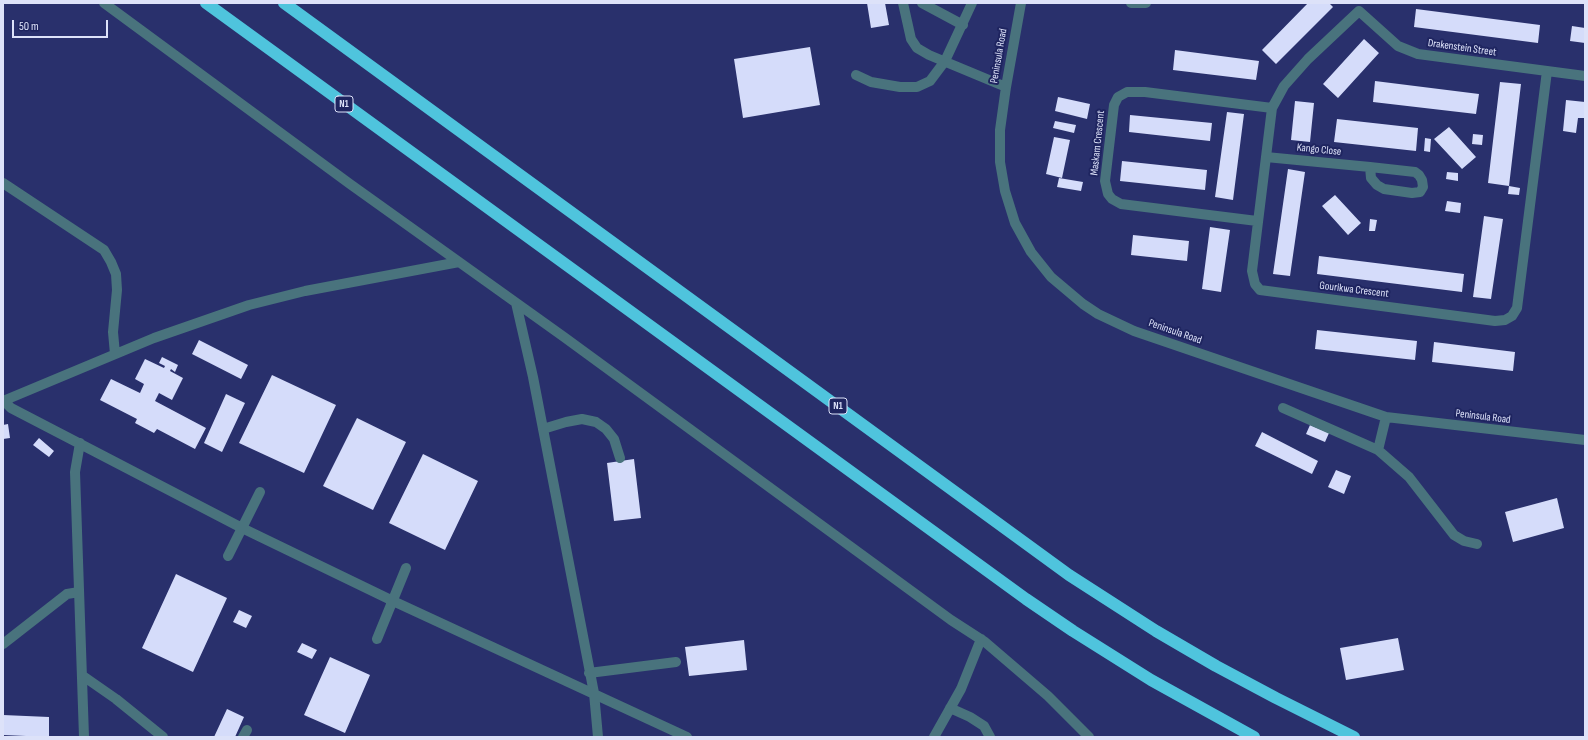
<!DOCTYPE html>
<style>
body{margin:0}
#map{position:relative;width:1588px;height:740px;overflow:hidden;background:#29306c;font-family:"Sofia Sans Condensed",sans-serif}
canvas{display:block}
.frame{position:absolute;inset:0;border:4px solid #dde2f9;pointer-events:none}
.scale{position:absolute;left:12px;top:20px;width:96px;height:18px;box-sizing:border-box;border:2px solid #dde2f9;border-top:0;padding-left:5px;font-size:12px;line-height:14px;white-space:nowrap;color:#dde2f9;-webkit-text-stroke:3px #1f2560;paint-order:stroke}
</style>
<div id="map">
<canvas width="1588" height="740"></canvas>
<div class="frame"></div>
<div class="scale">50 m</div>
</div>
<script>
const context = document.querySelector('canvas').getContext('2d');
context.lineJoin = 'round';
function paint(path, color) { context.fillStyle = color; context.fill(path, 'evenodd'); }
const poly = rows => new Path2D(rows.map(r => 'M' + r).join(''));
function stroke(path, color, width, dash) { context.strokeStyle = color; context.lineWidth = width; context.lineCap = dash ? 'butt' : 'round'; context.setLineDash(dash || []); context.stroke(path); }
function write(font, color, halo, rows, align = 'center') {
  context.font = font + ' "Sofia Sans Condensed",sans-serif'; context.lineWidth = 4; context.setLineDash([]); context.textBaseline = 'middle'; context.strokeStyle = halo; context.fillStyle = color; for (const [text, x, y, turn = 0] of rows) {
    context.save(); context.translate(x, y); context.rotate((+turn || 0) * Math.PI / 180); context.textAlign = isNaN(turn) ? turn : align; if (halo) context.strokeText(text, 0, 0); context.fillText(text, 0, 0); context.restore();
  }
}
const building = poly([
 [867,3,885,3,889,25,871,28],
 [1308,3,1329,3,1333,7,1276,64,1262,50],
 [1416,9,1540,25,1538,43,1414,27],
 [1572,26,1585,28,1585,43,1570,41],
 [1364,39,1379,53,1338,98,1323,84],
 [810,47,820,105,743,118,734,59],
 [1175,50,1259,61,1256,80,1173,70],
 [1375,81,1479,94,1476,114,1373,102],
 [1500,82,1521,84,1509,186,1488,183],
 [1058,97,1090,104,1087,119,1055,111],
 [1566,100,1585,102,1585,118,1578,118,1576,133,1563,131],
 [1295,101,1314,103,1310,142,1291,140],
 [1227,112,1244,114,1233,200,1215,197],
 [1130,115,1212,123,1210,141,1129,132],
 [1337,119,1418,128,1416,151,1334,142],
 [1055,121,1076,125,1074,133,1053,128],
 [1449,127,1476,157,1462,169,1434,139],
 [1473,134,1483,135,1482,145,1472,144],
 [1054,137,1070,140,1062,178,1046,174],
 [1425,138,1431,139,1430,152,1424,151],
 [1122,161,1207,170,1205,190,1120,181],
 [1288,169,1305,172,1290,276,1273,274],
 [1447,172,1458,173,1458,181,1446,179],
 [1059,178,1083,182,1081,191,1057,187],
 [1509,186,1520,188,1519,195,1508,194],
 [1335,195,1361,223,1348,235,1322,206],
 [1447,201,1461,203,1460,213,1445,211],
 [1484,216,1503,219,1491,299,1473,297],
 [1370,219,1377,220,1375,231,1369,231],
 [1210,227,1230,230,1221,292,1202,289],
 [1133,235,1189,241,1187,261,1131,255],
 [1319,256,1464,274,1462,292,1317,274],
 [1317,330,1417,341,1415,360,1315,349],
 [199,340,248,365,241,379,192,354],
 [1434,342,1515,352,1513,371,1432,362],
 [162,357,178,365,175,372,171,369,170,371,183,378,172,400,159,393,155,401,206,428,195,449,157,429,154,433,135,423,137,419,100,400,111,379,140,393,144,384,135,379,145,359,164,368,165,366,159,363],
 [272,375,336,405,304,473,239,443],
 [226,394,245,403,222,452,204,443],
 [357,418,406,442,373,510,323,486],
 [8,424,10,438,3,439,3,425],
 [1310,425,1329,433,1325,442,1306,434],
 [1262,432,1318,461,1312,474,1255,446],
 [39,438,54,451,49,457,33,445],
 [423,454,478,481,445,550,389,523],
 [634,459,641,518,614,521,607,463],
 [1336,470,1351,476,1344,494,1328,487],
 [1557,498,1564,528,1513,542,1505,512],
 [176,574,227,598,193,672,142,648],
 [239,610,252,616,246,628,233,622],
 [1398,638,1404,670,1346,680,1340,648],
 [744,640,747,670,689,676,685,647],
 [302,643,317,650,312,659,297,652],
 [330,657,370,675,345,733,304,715],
 [227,709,244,717,235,737,214,737],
 [3,715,49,717,49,737,3,735]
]);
const minor = poly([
 [104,3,350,184,564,337,951,620,985,642,1048,696,1089,737],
 [903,3,911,39,917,48,929,55,1006,87],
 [922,3,963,25],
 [1021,3,1006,87,1000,130,1000,162,1005,191,1015,223,1031,252,1051,277,1083,304,1098,314,1134,331,1386,417,1585,440],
 [1131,3,1146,3],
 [1359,11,1308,59,1284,86,1272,108,1252,271,1255,284,1260,290,1495,321,1505,320,1512,316,1517,308,1547,71],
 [1359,11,1398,46,1418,54,1585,76],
 [856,75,871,82,900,87,917,87,930,81,945,61,972,3],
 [1266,157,1370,167,1415,172,1419,175,1422,180,1423,187,1420,192,1412,193,1384,189,1377,185,1371,178,1370,167],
 [3,183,104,250,111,262,116,274,117,290,113,332,115,354],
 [1257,221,1121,204,1112,199,1108,194,1105,181,1114,105,1118,97,1127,92,1145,92,1272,108],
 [516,303,533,377,594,693,598,737],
 [3,401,154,338,249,305,305,291,459,262],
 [4,401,11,408,242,528,393,601,687,737],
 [1283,408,1378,450,1386,417],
 [543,429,566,422,582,419,596,422,606,429,614,439,620,458],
 [80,443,75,472,84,737],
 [1378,450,1409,477,1454,535,1464,541,1477,544],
 [228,556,260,492],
 [377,639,406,568],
 [3,644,67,594,79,592],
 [589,673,676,662],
 [83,676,116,699,163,737],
 [950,708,970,717,984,726,990,737],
 [243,737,247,730],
 [934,737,961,689,981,639]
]);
const highway = poly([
 [206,3,1026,599,1073,631,1151,680,1254,737],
 [284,3,1069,575,1156,631,1216,666,1276,698,1354,737]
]);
const shields = [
 [344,104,18],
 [838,406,18]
];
const shieldNames = [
 ["N1",344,104],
 ["N1",838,406]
];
const streetNames = [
 ["Drakenstein Street",1462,48,8],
 ["Peninsula Road",999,56,-80],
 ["Maskam Crescent",1098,143,-84],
 ["Kango Close",1319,150,6],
 ["Gourikwa Crescent",1354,290,7],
 ["Peninsula Road",1175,332,19],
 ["Peninsula Road",1483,417,7]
];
paint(building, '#d5dcfa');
stroke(minor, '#49737d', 10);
stroke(highway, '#4fc4dd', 12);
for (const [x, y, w] of shields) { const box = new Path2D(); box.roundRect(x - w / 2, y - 8, w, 16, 3); context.fillStyle = '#1f2560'; context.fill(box); stroke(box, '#dde2f9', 1); }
write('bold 10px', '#dde2f9', null, shieldNames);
write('11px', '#dde2f9', '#1f2560', streetNames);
</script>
